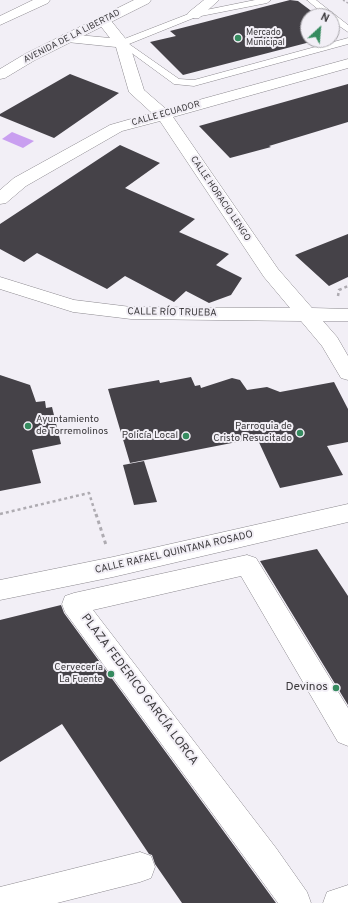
<!DOCTYPE html>
<meta charset="utf-8">
<style>
body{margin:0}
#map{position:relative;width:348px;height:903px;overflow:hidden;background:#f2eff6;font-family:Overpass,sans-serif}
canvas{display:block}
.north{position:absolute;left:300px;top:8px;width:40px;height:40px;box-sizing:border-box;background:#f2eff6;border:1px solid #a9a7ac;border-radius:50%;rotate:26deg;font-size:11px;font-weight:700;line-height:16px;text-align:center;color:#3c3a3d}
.north::after{content:'';display:block;margin:auto;width:14px;height:18px;background:#368b5f;clip-path:polygon(50% 0,100% 100%,50% 72%,0 100%)}
</style>
<div id="map">
<canvas width="348" height="903"></canvas>
<div class="north">N</div>
</div>
<script>
const context = document.querySelector('canvas').getContext('2d');
context.lineJoin = 'round';
function paint(path, color) { context.fillStyle = color; context.fill(path, 'evenodd'); }
const poly = rows => new Path2D(rows.map(r => 'M' + r).join(''));
function stroke(path, color, width, dash) { context.strokeStyle = color; context.lineWidth = width; context.lineCap = dash ? 'butt' : 'round'; context.setLineDash(dash || []); context.stroke(path); }
function write(font, color, halo, rows, align = 'center') {
  context.font = font + ' Overpass,sans-serif'; context.lineWidth = 4; context.setLineDash([]); context.textBaseline = 'middle'; context.strokeStyle = halo; context.fillStyle = color; for (const [text, x, y, turn = 0] of rows) {
    context.save(); context.translate(x, y); context.rotate((+turn || 0) * Math.PI / 180); context.textAlign = isNaN(turn) ? turn : align; if (halo) context.strokeText(text, 0, 0); context.fillText(text, 0, 0); context.restore();
  }
}
const water = poly([
 [12,132,34,141,23,148,2,139]
]);
const building = poly([
 [290,0,298,1,318,16,308,16,308,40,318,40,183,75,150,42,176,36,170,31],
 [70,74,119,93,54,138,0,116,0,114],
 [348,84,348,122,269,146,271,147,230,158,199,126],
 [120,145,160,163,125,188,195,219,179,232,229,254,216,265,242,278,231,295,209,303,186,291,174,302,125,276,107,289,37,253,24,262,0,249,0,224],
 [348,234,348,277,329,286,295,255],
 [0,375,30,385,36,402,45,401,46,408,52,407,61,444,32,450,41,483,0,491],
 [191,377,195,386,200,385,201,388,232,378,240,380,247,390,267,387,280,392,334,382,348,409,348,442,327,446,343,475,280,488,257,438,130,463,108,389,159,380,160,383],
 [144,461,157,502,134,505,123,465],
 [317,549,348,596,348,705,260,561],
 [61,605,64,613,276,903,182,903,155,864,152,855,149,854,62,724,0,762,0,620]
]);
const pathFar2 = poly([
 [343,0,348,3]
]);
const pathFar1 = poly([
 [338,296,339,290,348,286],
 [0,514,89,493,96,515]
]);
const path = poly([
 [96,514,106,545]
]);
const service = poly([
 [255,0,271,0,267,3,196,17,129,44,179,79,194,80,348,38,348,44,194,86,174,84,118,43,119,41,191,13,255,0],
 [307,0,316,0,348,25,348,32,332,21,332,16,326,16,307,0]
]);
const pedestrian = poly([
 [247,555,256,558,348,708,348,746,338,742,241,576,93,610,276,848,307,892,311,903,278,903,65,612,62,604,65,596,74,593,247,555],
 [348,885,348,903,323,903,327,892,348,885]
]);
const minor = poly([
 [33,0,50,0,48,3,0,25,0,16,33,0],
 [204,0,219,0,199,18,189,18,187,15,189,12,204,0],
 [103,16,108,17,129,43,144,90,166,109,348,59,348,68,173,117,278,269,312,308,348,309,348,321,323,321,337,337,348,356,348,380,341,378,322,346,301,321,131,319,73,312,0,289,0,277,74,300,131,307,290,308,264,277,160,121,122,131,26,186,6,203,0,204,0,190,14,178,110,125,152,113,129,92,116,47,67,42,62,41,60,38,62,35,67,34,110,38,96,20,98,17,103,16],
 [348,504,348,522,113,577,0,600,0,580,113,557,348,504],
 [140,852,151,856,155,867,151,878,140,882,57,903,0,903,0,887,140,852]
]);
const primary = poly([
 [134,0,151,0,149,3,35,60,5,78,0,79,0,69,25,54,134,0]
]);
const markers = [
 [238,38,4,"#368b5f"],
 [28,426,4,"#368b5f"],
 [300,433,4,"#368b5f"],
 [186,436,4,"#368b5f"],
 [111,674,4,"#368b5f"],
 [336,688,4,"#368b5f"]
];
const farPoinames = [
 ["Mercado",246,33],
 ["Municipal",246,43]
];
const farStreetnames = [
 ["AVENIDA DE LA LIBERTAD",72,37,-27],
 ["CALLE ECUADOR",166,114,-16],
 ["CALLE HORACIO LENGO",220,199,56]
];
const streetNames = [
 ["CALLE RÍO TRUEBA",172,313,1],
 ["CALLE RAFAEL QUINTANA ROSADO",174,553,-13]
];
const poiNames = [
 ["Ayuntamiento",36,420,"left"],
 ["de Torremolinos",36,432,"left"],
 ["Parroquia de",292,427],
 ["Cristo Resucitado",292,439],
 ["Policía Local",178,436],
 ["Cervecería",103,668],
 ["La Fuente",103,680]
];
const nearPoinames = [
 ["Devinos",328,688]
];
const nearStreetnames = [
 ["PLAZA FEDERICO GARCÍA LORCA",139,690,53]
];
paint(water, '#c99ff0');
paint(building, '#454248');
stroke(service, '#8c898f', 1);
stroke(pedestrian, '#8c898f', 1);
stroke(minor, '#8c898f', 1);
stroke(primary, '#8c898f', 1);
stroke(pathFar2, '#aeabb1', 1.5, [2, 2]);
stroke(pathFar1, '#aeabb1', 2.5, [3, 3]);
stroke(path, '#aeabb1', 3, [3.5, 3.5]);
paint(service, '#fff');
paint(pedestrian, '#fff');
paint(minor, '#fff');
paint(primary, '#fff');
for (const [x, y, r, color] of markers) { const dot = new Path2D(); dot.arc(x, y, r, 0, 2 * Math.PI); context.fillStyle = color; context.fill(dot); stroke(dot, '#f2eff6', 1.5); }
write('9px', '#3c3a3d', '#f2eff6', farPoinames, 'left');
write('9px', '#3c3a3d', '#f2eff6', farStreetnames);
write('10px', '#3c3a3d', '#f2eff6', streetNames);
write('10px', '#3c3a3d', '#f2eff6', poiNames, 'right');
write('12px', '#3c3a3d', '#f2eff6', nearPoinames, 'right');
write('12px', '#3c3a3d', '#f2eff6', nearStreetnames);
</script>
